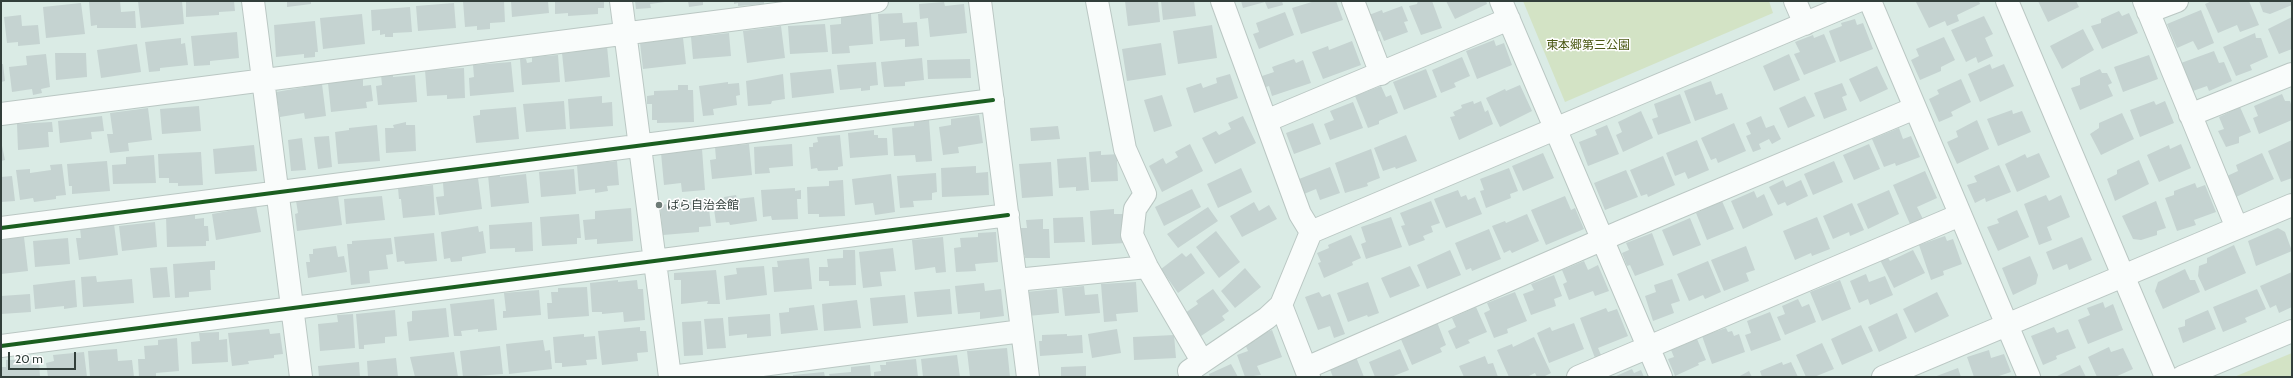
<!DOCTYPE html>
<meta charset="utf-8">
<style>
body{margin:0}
#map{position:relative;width:2293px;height:378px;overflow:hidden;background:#daebe5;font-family:Cabin,sans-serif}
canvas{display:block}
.frame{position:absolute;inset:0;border:2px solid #323f3b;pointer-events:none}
.scale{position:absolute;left:8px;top:352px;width:68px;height:18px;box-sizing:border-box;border:2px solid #323f3b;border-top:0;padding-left:5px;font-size:12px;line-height:14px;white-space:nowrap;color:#323f3b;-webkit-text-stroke:3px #fff;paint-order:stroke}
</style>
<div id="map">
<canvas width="2293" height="378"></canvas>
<div class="frame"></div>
<div class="scale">20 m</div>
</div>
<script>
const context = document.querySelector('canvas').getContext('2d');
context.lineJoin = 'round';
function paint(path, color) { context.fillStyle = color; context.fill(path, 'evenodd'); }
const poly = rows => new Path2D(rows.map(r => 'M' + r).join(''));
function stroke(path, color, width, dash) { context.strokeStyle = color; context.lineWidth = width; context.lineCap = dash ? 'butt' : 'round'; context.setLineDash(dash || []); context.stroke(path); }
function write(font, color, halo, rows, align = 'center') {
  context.font = font + ' Cabin,"Noto Sans JP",sans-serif'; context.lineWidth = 3; context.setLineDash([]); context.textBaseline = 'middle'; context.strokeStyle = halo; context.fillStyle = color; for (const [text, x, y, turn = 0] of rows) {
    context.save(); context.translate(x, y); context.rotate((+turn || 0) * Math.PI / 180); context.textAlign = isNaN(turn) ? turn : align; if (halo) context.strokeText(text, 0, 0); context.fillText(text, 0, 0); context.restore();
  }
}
const green = poly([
 [1523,1,1769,1,1773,13,1565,102],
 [2292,353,2292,377,2234,377]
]);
const building = poly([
 [120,1,121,12,135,11,136,28,97,28,97,25,91,26,89,2],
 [138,1,182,1,184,24,141,28],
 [186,1,234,1,235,11,219,12,219,15,186,17],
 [287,1,311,1,311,4,287,7],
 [463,1,504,1,505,22,490,23,490,29,477,30,477,26,465,27],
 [511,1,548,1,549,13,512,17],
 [555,1,604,1,604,8,598,8,598,14,568,16,568,13,555,14],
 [635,1,665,1,665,2,650,4,651,8,636,9],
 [688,1,703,1,703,5,689,7],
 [734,1,764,1,764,4,738,6,738,3,734,4],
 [1125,1,1158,1,1160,22,1128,26],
 [1161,1,1194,1,1196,16,1163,20],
 [1241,1,1282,1,1283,5,1268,9,1265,2,1243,8],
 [1315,1,1336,1,1343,20,1301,34,1292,8],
 [1418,1,1432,1,1442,28,1421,35,1409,6,1417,4],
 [1446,1,1486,1,1487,4,1455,19],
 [1919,1,1979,1,1980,4,1957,15,1959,21,1947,26,1945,21,1929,28,1916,2],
 [2038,1,2076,1,2079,7,2048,22],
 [2212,1,2249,1,2259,25,2240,32,2237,25,2218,33,2205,4],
 [2259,1,2292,1,2292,5,2270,14,2263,12],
 [944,2,945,6,964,4,967,33,930,37,928,18,920,19,919,4],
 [81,3,85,34,46,38,43,7],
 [454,3,456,28,418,31,416,6],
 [1402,6,1408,21,1404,22,1408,32,1384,41,1380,31,1375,32,1369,15,1382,10,1383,13],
 [410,7,412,32,393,33,393,37,385,37,385,34,380,35,380,30,372,31,371,10],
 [2201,10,2214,43,2198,50,2193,41,2177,48,2167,24],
 [2119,11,2122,16,2129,13,2138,33,2102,49,2091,26,2101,23,2101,19],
 [1285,12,1294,35,1259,49,1253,34,1259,32,1256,23],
 [902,13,903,23,917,22,919,46,905,47,905,39,880,41,878,14],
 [362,14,365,44,323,49,320,18],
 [871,14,873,44,849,46,850,53,832,54,830,25,841,24,841,17],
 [21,15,22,26,38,25,40,44,18,46,18,42,7,43,4,17],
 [1984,16,1993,34,1985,38,1993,56,1978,63,1976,57,1966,62,1951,30],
 [2292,17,2292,49,2279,54,2268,29],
 [1855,19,1857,25,1863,23,1873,49,1840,62,1829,31,1842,26,1841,23],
 [315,21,318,52,315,52,315,57,304,58,304,54,276,57,274,25],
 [825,24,828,52,790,54,788,26],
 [1212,25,1217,58,1178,64,1173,31],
 [781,26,785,58,747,63,743,31],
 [2083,29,2094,50,2062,69,2050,46],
 [237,32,239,58,210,61,210,65,194,66,191,36],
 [729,33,731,56,693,59,691,37],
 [2255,33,2256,38,2261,38,2268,57,2250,65,2252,70,2236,76,2223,47],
 [1824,34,1836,62,1804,75,1794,54,1800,52,1795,42,1813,35,1814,38],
 [1944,37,1955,60,1941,67,1941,71,1920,80,1911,60,1919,56,1916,49],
 [181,38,181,44,185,43,188,65,160,68,160,71,149,72,145,42],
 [683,38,686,64,643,69,640,43],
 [1494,40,1496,46,1504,43,1512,65,1477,79,1466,51],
 [1352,41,1361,65,1323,79,1312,52,1328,46,1329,50],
 [1161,43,1166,75,1127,81,1122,49],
 [137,44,141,72,101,78,97,50],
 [607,46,610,77,565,82,562,53,575,52,575,49],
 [2214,51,2219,63,2224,62,2232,81,2209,91,2207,86,2193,91,2181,63],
 [55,53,86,53,87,77,56,80],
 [46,54,50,87,41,89,42,93,33,95,32,89,12,92,9,67,27,65,26,56],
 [1789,54,1800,80,1774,91,1763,66],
 [558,55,560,82,522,85,520,59,526,59,527,63,532,62,532,57],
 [2149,55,2158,79,2123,92,2114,67],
 [1462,57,1470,76,1454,83,1456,87,1441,93,1432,70],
 [922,58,924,80,905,82,905,86,884,87,881,62],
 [970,59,971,78,928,79,927,60],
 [1294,59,1296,63,1303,60,1311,83,1272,96,1269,86,1263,88,1259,77,1274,72,1272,67],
 [511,62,514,92,470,96,469,78,474,77,473,65],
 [876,62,878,85,870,86,870,90,861,91,861,88,840,90,837,65],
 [1,64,3,64,5,81,1,82],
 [1990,64,1992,69,2004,64,2014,86,1980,102,1968,74],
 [1877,66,1888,89,1860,102,1849,79],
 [464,68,465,98,447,99,447,95,427,96,425,70],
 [831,69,834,93,792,98,790,73],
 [1426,69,1437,97,1404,110,1393,82],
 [2100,69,2102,73,2107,73,2112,83,2108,85,2113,96,2080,110,2071,88,2080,85,2080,78],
 [393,74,393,77,415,75,417,102,378,105,376,86,382,85,381,75],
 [783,74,785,99,772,101,771,104,748,106,746,81],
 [1230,74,1238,98,1194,113,1186,88,1201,83,1203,88,1217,83,1216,78],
 [363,79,363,86,371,85,373,101,366,102,367,108,331,112,328,83],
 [1961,79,1971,102,1951,112,1953,116,1939,122,1929,99,1939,94,1937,90],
 [1711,81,1716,95,1722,93,1728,109,1695,121,1684,91],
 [728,82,728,84,739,83,740,95,736,96,737,105,713,109,714,115,703,116,699,86],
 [1842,83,1847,95,1842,97,1847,110,1824,119,1814,93],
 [322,84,326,116,305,119,304,113,280,117,276,92],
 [678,85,688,85,688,90,693,90,694,122,657,123,657,120,652,120,652,104,647,104,647,96,654,95,654,91,678,90],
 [1520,85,1532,111,1500,127,1486,98,1505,89,1506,91],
 [1381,86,1386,97,1391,95,1398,113,1379,121,1379,124,1368,128,1355,96],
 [1680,94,1691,123,1658,135,1652,119,1658,117,1654,104],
 [2282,94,2285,101,2290,101,2292,107,2292,120,2259,134,2253,118,2258,116,2254,106],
 [1162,95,1172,126,1154,132,1144,100],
 [602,96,602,103,612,102,613,126,570,129,568,99],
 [1805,96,1815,116,1788,128,1779,108],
 [564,101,566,129,526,132,523,104],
 [1473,101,1474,104,1481,101,1485,112,1488,110,1493,124,1459,140,1450,117,1455,116,1453,112,1462,108,1461,105],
 [2154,101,2156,105,2165,101,2174,123,2140,137,2130,110],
 [1353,102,1363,128,1330,140,1324,124,1334,120,1330,111],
 [199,106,201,131,162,134,160,109],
 [516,107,519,139,476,143,473,116,480,115,480,110],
 [2240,107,2251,132,2239,137,2239,143,2226,147,2218,131,2224,129,2219,117],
 [148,108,152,140,128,143,129,151,110,153,107,134,113,134,110,113],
 [2012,110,2013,114,2022,111,2031,132,1998,146,1987,119],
 [1641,111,1653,138,1623,152,1616,135,1622,132,1618,122],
 [2122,113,2134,139,2101,155,2090,134,2099,128,2099,123],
 [979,115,983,143,958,147,959,153,943,155,939,127,951,125,951,119],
 [102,116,104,131,91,132,92,139,60,143,58,121],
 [1243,116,1256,143,1215,164,1202,138,1216,131,1219,135,1231,129,1228,123],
 [1761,116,1766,128,1774,125,1781,139,1772,144,1769,139,1759,144,1761,149,1753,152,1746,136,1751,134,1746,123],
 [929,120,932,161,916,162,915,155,894,156,892,128,914,126,914,122],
 [1977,120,1989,149,1957,164,1947,142,1958,137,1956,131],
 [52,122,53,132,48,132,49,147,18,150,17,124],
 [406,122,406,125,415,125,416,151,386,153,385,128,394,128,393,125],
 [1313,123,1321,144,1294,154,1286,133],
 [1734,123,1746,151,1718,163,1716,158,1711,160,1701,138],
 [377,125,380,161,338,164,335,132,349,130,349,128],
 [1607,125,1619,154,1588,166,1579,142,1597,135,1595,130],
 [1058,126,1060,139,1031,141,1030,128],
 [1899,128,1903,139,1911,136,1920,157,1896,166,1895,163,1884,167,1872,139],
 [874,130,874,135,878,135,878,138,887,138,888,155,850,158,848,133],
 [840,135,843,166,838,167,838,170,818,171,817,168,811,169,809,147,813,147,813,143,818,142,817,137],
 [1406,135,1417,161,1396,169,1395,167,1383,171,1374,148],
 [329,136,332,167,318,169,314,137],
 [302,138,306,170,291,171,288,140],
 [1697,140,1709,170,1688,179,1685,172,1675,176,1666,153],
 [2292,140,2292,178,2281,182,2268,151],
 [1,141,5,160,1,161],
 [749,144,752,175,712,179,710,160,716,159,715,147],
 [792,144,793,166,769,168,770,173,755,174,754,147],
 [1190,144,1203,171,1162,192,1149,166,1163,158,1166,164,1178,157,1175,152],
 [1869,144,1880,169,1854,180,1843,155],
 [2181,144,2191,168,2159,182,2147,155,2169,145,2170,149],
 [254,145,257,171,215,174,213,149],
 [702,149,705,190,682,192,681,183,664,185,661,153],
 [1371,149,1380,178,1367,183,1368,186,1345,193,1335,163],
 [1101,151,1101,155,1121,154,1121,161,1117,161,1118,181,1091,182,1089,152],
 [201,152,203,185,178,186,178,183,169,183,169,178,159,178,158,154],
 [1543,153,1554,178,1523,191,1512,166],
 [2039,153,2050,177,2017,192,2005,164,2025,154,2027,158],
 [2262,153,2274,179,2236,197,2227,176,2238,171,2236,165],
 [154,155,156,183,113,184,112,165,126,164,126,157],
 [1663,156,1675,185,1648,197,1647,194,1641,196,1630,170],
 [1086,157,1089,190,1076,191,1076,187,1059,188,1057,159],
 [2139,160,2149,184,2115,201,2107,179,2117,174,2117,170],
 [107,161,110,191,72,194,72,186,69,186,67,164],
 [617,161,619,185,607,186,608,191,595,193,595,189,579,191,577,165],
 [1834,161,1843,182,1813,195,1804,174],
 [1051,162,1053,196,1022,198,1019,164],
 [62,164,66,195,56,196,56,199,34,202,33,198,20,200,16,170,30,169,30,173,51,170,50,165],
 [1999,165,2011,192,1986,202,1985,198,1975,203,1967,185,1977,182,1974,176],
 [976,166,976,173,988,172,989,195,942,197,941,168],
 [1330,167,1340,193,1320,200,1316,189,1304,194,1299,179],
 [1241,168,1252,192,1218,208,1207,184],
 [1509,168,1518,191,1510,194,1511,198,1486,208,1480,191,1484,190,1480,179],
 [574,169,576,194,541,197,539,172],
 [1626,170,1638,197,1605,210,1594,183],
 [1925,171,1937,198,1917,207,1923,219,1910,224,1893,185],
 [936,173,937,192,932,193,932,200,913,201,914,207,900,208,897,176],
 [500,174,500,177,526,174,529,203,491,207,488,175],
 [891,174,895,212,875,215,873,203,855,205,852,179],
 [12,176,15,201,1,202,1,177],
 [478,178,482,209,439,215,436,197,444,196,443,183],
 [843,180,845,216,819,217,819,214,808,214,807,187,829,186,829,181],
 [1783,180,1786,187,1801,180,1808,196,1787,206,1785,202,1778,205,1769,187],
 [2195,183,2197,188,2205,185,2216,212,2194,220,2196,225,2177,231,2165,198,2174,195,2174,191],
 [433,185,435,215,403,218,401,199,399,199,398,188],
 [795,188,795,191,801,190,801,199,797,199,798,219,772,220,771,216,763,217,761,190],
 [1192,189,1201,207,1164,226,1155,207],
 [1458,190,1461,197,1466,195,1468,200,1475,197,1482,214,1446,228,1434,199],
 [1889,190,1899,214,1868,229,1857,204],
 [1754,191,1757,198,1764,194,1773,215,1743,229,1731,201],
 [736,195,737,199,754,197,757,221,730,225,729,222,716,223,713,202,725,201,724,197],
 [2046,195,2049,201,2061,195,2070,217,2047,227,2052,240,2039,245,2024,204],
 [338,196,342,225,297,231,295,214,298,213,296,201],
 [382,196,385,220,346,224,344,199],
 [1565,196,1571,210,1575,208,1584,229,1546,245,1531,210],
 [708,200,711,226,699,227,699,232,663,235,660,205],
 [1431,201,1440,223,1431,226,1433,232,1423,236,1425,240,1409,246,1401,226,1405,225,1400,213],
 [1722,201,1734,229,1707,240,1696,213],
 [2156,201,2166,228,2157,231,2157,235,2141,240,2133,239,2122,216],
 [1254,202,1259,211,1269,205,1277,219,1242,237,1230,216],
 [1852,203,1864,230,1850,236,1849,232,1833,239,1823,216],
 [256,206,261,232,216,240,212,214],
 [1208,207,1218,221,1178,248,1167,234],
 [631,208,633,241,597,244,597,239,585,240,583,220,595,219,595,211],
 [1114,209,1114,214,1123,214,1125,243,1092,245,1090,211],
 [2017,210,2029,237,1998,251,1987,227,1999,223,1997,219],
 [579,214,581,238,577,238,577,244,542,246,540,217],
 [1527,214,1539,241,1512,253,1510,250,1504,253,1492,226,1505,221,1506,223],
 [195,215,195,219,204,218,204,226,208,226,209,241,206,241,206,246,167,247,166,216],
 [1083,217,1085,242,1054,243,1053,218],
 [1391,217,1402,247,1366,259,1361,244,1366,242,1361,227],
 [1817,217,1830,249,1812,256,1811,253,1795,260,1783,231],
 [1690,218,1701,245,1673,256,1662,230],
 [1043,219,1043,229,1049,229,1050,258,1025,258,1025,255,1020,255,1019,228,1027,228,1026,220],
 [155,222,157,247,122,251,119,226],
 [532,222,533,251,515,252,515,248,490,249,489,225],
 [114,224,118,255,79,260,76,238,81,238,80,228],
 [478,226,479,232,483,231,486,253,462,257,462,261,451,262,450,258,444,259,441,232],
 [2278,228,2285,232,2292,251,2256,266,2248,241],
 [1489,229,1501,259,1472,271,1471,268,1466,270,1455,243],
 [1216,231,1240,262,1219,278,1196,247],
 [996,232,998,262,975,264,976,271,956,272,954,248,961,247,960,238,978,237,978,233],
 [434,233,437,261,405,264,404,261,397,262,394,237],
 [1652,233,1664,265,1635,276,1630,265,1627,266,1622,253,1629,250,1626,243],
 [1351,235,1361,258,1352,262,1353,265,1324,278,1318,263,1321,262,1317,253,1329,248,1328,245],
 [1945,236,1947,241,1953,239,1962,264,1943,271,1944,275,1931,280,1919,245],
 [24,237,28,271,1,274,1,239],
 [943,237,946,272,936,273,935,267,915,270,912,240],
 [2082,237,2092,260,2069,270,2067,264,2053,270,2046,252],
 [68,238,70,264,35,267,33,241],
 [391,238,393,254,386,255,388,269,369,271,370,283,351,285,347,244,352,244,352,241],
 [2234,245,2246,273,2205,291,2198,276,2199,266,2207,263,2207,258],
 [336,246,338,257,344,256,347,272,308,278,306,262,310,262,309,254,313,254,313,249],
 [1746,246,1755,270,1746,273,1749,281,1724,291,1711,260],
 [893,248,896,271,880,272,882,286,863,288,859,252],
 [843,250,855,250,856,285,829,286,829,281,819,281,819,267,828,267,827,259,843,258],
 [1450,250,1461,275,1427,289,1417,265],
 [1913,250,1925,273,1894,288,1880,260,1887,256,1890,261],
 [1182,253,1186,257,1191,253,1205,273,1178,293,1161,269],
 [2030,256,2038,275,2036,284,2013,295,2002,268],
 [809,258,812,289,774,292,772,267,778,267,777,261],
 [215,261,215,270,210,270,211,290,189,292,189,297,175,298,173,264],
 [1584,261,1588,270,1598,265,1609,291,1595,296,1593,291,1569,300,1563,284,1567,282,1562,270],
 [1708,261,1721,292,1705,299,1703,295,1689,301,1677,274],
 [764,266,767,295,726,300,724,276,737,274,736,268],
 [1410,266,1420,286,1390,298,1381,278],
 [167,267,170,297,153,298,150,268],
 [1245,268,1261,287,1235,308,1221,291],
 [2185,269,2190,280,2195,280,2200,292,2163,309,2155,291,2158,282],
 [716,270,720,304,707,304,708,301,681,304,681,280,674,280,674,273],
 [2292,272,2292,307,2279,313,2276,305,2270,308,2260,286],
 [1866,274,1869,282,1885,276,1893,295,1870,305,1868,299,1859,303,1850,281],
 [1554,275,1562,296,1554,299,1556,306,1531,315,1523,294,1534,290,1531,284],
 [96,276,97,282,132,279,134,303,83,307,81,277],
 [1672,279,1680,301,1671,304,1674,313,1653,321,1645,296,1656,292,1654,285],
 [75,280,77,307,64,309,64,306,35,309,33,285],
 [618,280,618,282,637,280,638,289,643,289,645,320,624,322,623,312,602,314,602,312,592,312,590,283],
 [1840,280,1851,309,1822,321,1810,292],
 [1136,282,1138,312,1116,314,1117,321,1104,322,1101,284],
 [1368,282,1379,313,1368,317,1367,315,1348,322,1337,293],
 [984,283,985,291,1001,289,1004,316,980,319,980,312,958,314,955,286],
 [1084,286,1085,295,1098,294,1100,313,1065,316,1062,288],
 [587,287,589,316,548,319,547,303,552,303,551,292,558,292,558,288],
 [950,289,952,314,917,317,914,292],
 [1057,289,1059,313,1028,316,1026,292],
 [1213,289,1229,311,1222,316,1225,320,1201,336,1185,313,1198,304,1196,301],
 [2257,289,2266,309,2245,318,2247,322,2223,332,2213,307],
 [539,290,541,315,503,318,503,311,506,311,504,293],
 [1319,292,1322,297,1330,294,1345,334,1334,338,1330,326,1318,330,1305,297],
 [1515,292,1527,321,1507,329,1508,333,1494,338,1484,313,1490,310,1487,303],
 [1937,292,1949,316,1915,333,1903,309],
 [30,294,31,312,1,314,1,296],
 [905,295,908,323,873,326,870,298],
 [494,299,497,330,478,332,478,329,461,331,462,336,454,336,450,304],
 [1798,299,1802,307,1809,304,1816,322,1785,335,1777,317,1785,314,1782,306],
 [857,300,861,328,824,331,822,304],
 [2103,302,2105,308,2113,304,2123,330,2088,344,2078,320,2090,315,2087,308],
 [814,305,818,330,781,334,779,313,789,312,789,308],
 [1476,307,1487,332,1468,340,1470,343,1456,349,1448,331,1456,327,1452,318],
 [446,308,449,337,409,341,407,322,412,321,412,311],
 [1606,308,1608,312,1617,309,1628,336,1598,348,1601,355,1595,358,1580,318],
 [395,310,397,336,385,337,385,343,364,345,364,349,359,349,356,314],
 [2208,310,2216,329,2183,343,2178,328,2185,326,2185,320],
 [1770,312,1781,340,1751,351,1745,335,1751,333,1747,321],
 [1897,313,1907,338,1879,352,1868,327],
 [353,314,355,348,320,351,318,324,338,322,337,315],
 [770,314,771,336,747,338,747,334,729,336,728,317],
 [723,318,726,348,707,349,704,319],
 [701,321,703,355,684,356,682,322],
 [1437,322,1446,345,1440,348,1442,352,1412,365,1400,337],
 [1574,323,1584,349,1549,363,1537,333,1550,327,1552,331],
 [1861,325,1873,351,1842,365,1831,339],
 [640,327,640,331,646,331,648,352,637,353,638,361,602,365,598,331],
 [2054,327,2057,333,2068,329,2076,348,2056,356,2057,359,2043,365,2031,336],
 [1726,328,1728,332,1732,331,1734,336,1739,334,1745,352,1712,364,1702,336],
 [269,329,270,334,280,333,283,354,274,355,274,358,248,361,249,364,232,366,228,333],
 [1117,329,1121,353,1092,358,1088,334],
 [1272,330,1282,357,1257,366,1261,375,1245,377,1237,355,1248,351,1245,344,1256,340,1255,337],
 [219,332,219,340,227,339,228,362,192,364,191,342,200,341,199,333],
 [584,334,584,337,595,336,597,359,586,360,587,365,562,367,562,363,555,363,553,337],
 [1067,334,1067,336,1082,335,1083,353,1040,356,1039,341,1042,341,1042,335],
 [1174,335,1176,358,1134,360,1133,337],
 [1534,337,1551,373,1543,377,1537,377,1535,373,1527,377,1509,377,1497,350,1512,344,1513,347],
 [177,338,179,371,156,373,156,377,139,377,138,359,145,359,144,346,158,345,158,340],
 [1697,339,1706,360,1698,363,1699,365,1675,376,1668,359,1674,357,1671,350],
 [543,340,545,351,550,350,552,369,509,374,506,344],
 [1822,343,1834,369,1814,377,1806,377,1796,355],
 [500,346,503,374,463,377,460,351],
 [2109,347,2111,352,2123,348,2133,369,2115,377,2097,377,2088,357],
 [1007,348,1010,377,970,377,967,351],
 [117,349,118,361,132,360,134,377,90,377,88,351],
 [1400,349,1409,370,1391,377,1375,377,1369,362],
 [1989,350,1991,358,2004,354,2011,372,1996,377,1974,377,1967,357],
 [84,352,87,377,48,377,46,363,54,361,53,355],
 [454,352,458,377,415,377,410,357],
 [957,355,960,377,923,377,921,359],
 [1485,356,1488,364,1493,363,1498,377,1464,377,1459,366],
 [1356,357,1364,377,1333,377,1329,367],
 [396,358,398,377,368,377,367,361],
 [39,359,40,377,2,377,2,367,6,367,6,360],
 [916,359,918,377,874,377,874,372,881,371,880,365,886,365,886,362],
 [359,362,360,377,319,377,318,366],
 [1782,362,1783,365,1791,362,1798,377,1762,377,1760,371],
 [1231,364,1238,377,1210,377,1209,374],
 [870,365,871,377,830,377,829,374,851,372,851,367],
 [2080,365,2086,377,2055,377],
 [1086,366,1086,377,1061,377,1061,367],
 [1958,368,1961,377,1934,377],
 [1632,369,1634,373,1641,370,1644,377,1614,377],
 [1749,371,1752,377,1738,377],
 [824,372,825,377,793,377,793,375]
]);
const minor = poly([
 [253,1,301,377],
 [621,1,670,377],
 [980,1,1028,377],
 [1097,1,1125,149,1145,194,1135,209,1132,235,1147,267,1202,361],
 [1222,1,1300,214,1311,232],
 [1353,1,1381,74],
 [1501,1,1661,377],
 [1795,1,1805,24],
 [1870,1,2029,377],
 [2144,1,2237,228],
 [2148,12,2177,1],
 [1,114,877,1],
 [2190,115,2292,74],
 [1266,121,1509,19],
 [1,228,993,100],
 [1016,280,1147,267],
 [1281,305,1309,377],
 [1,346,1008,215],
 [1306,368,1622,231,1915,108],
 [671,377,1022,331],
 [1191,377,1189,371,1267,318,1281,305,1311,232,1858,1],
 [1578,377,1960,215],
 [1883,377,2292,205],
 [2182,377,2292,331]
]);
const tertiary = poly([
 [2007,1,2166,377]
]);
const cycleway = poly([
 [1,228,993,100],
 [1,346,1008,215]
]);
const markers = [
 [659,205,4,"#6d7b76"]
];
const parkNames = [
 ["東本郷第三公園",1588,45]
];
const poiNames = [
 ["ばら自治会館",667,205]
];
paint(green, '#d3e3c5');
paint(building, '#c5d3d1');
stroke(minor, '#bac7c3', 24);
stroke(tertiary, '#bac7c3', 24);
stroke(minor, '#f9fcfb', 22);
stroke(tertiary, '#f9fcfb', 22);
stroke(cycleway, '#1b5e20', 4);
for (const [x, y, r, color] of markers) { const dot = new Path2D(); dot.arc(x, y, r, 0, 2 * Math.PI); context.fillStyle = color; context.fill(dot); stroke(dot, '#fff', 1.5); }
write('12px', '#4b5914', '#fff', parkNames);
write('12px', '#323f3b', '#fff', poiNames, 'left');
</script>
